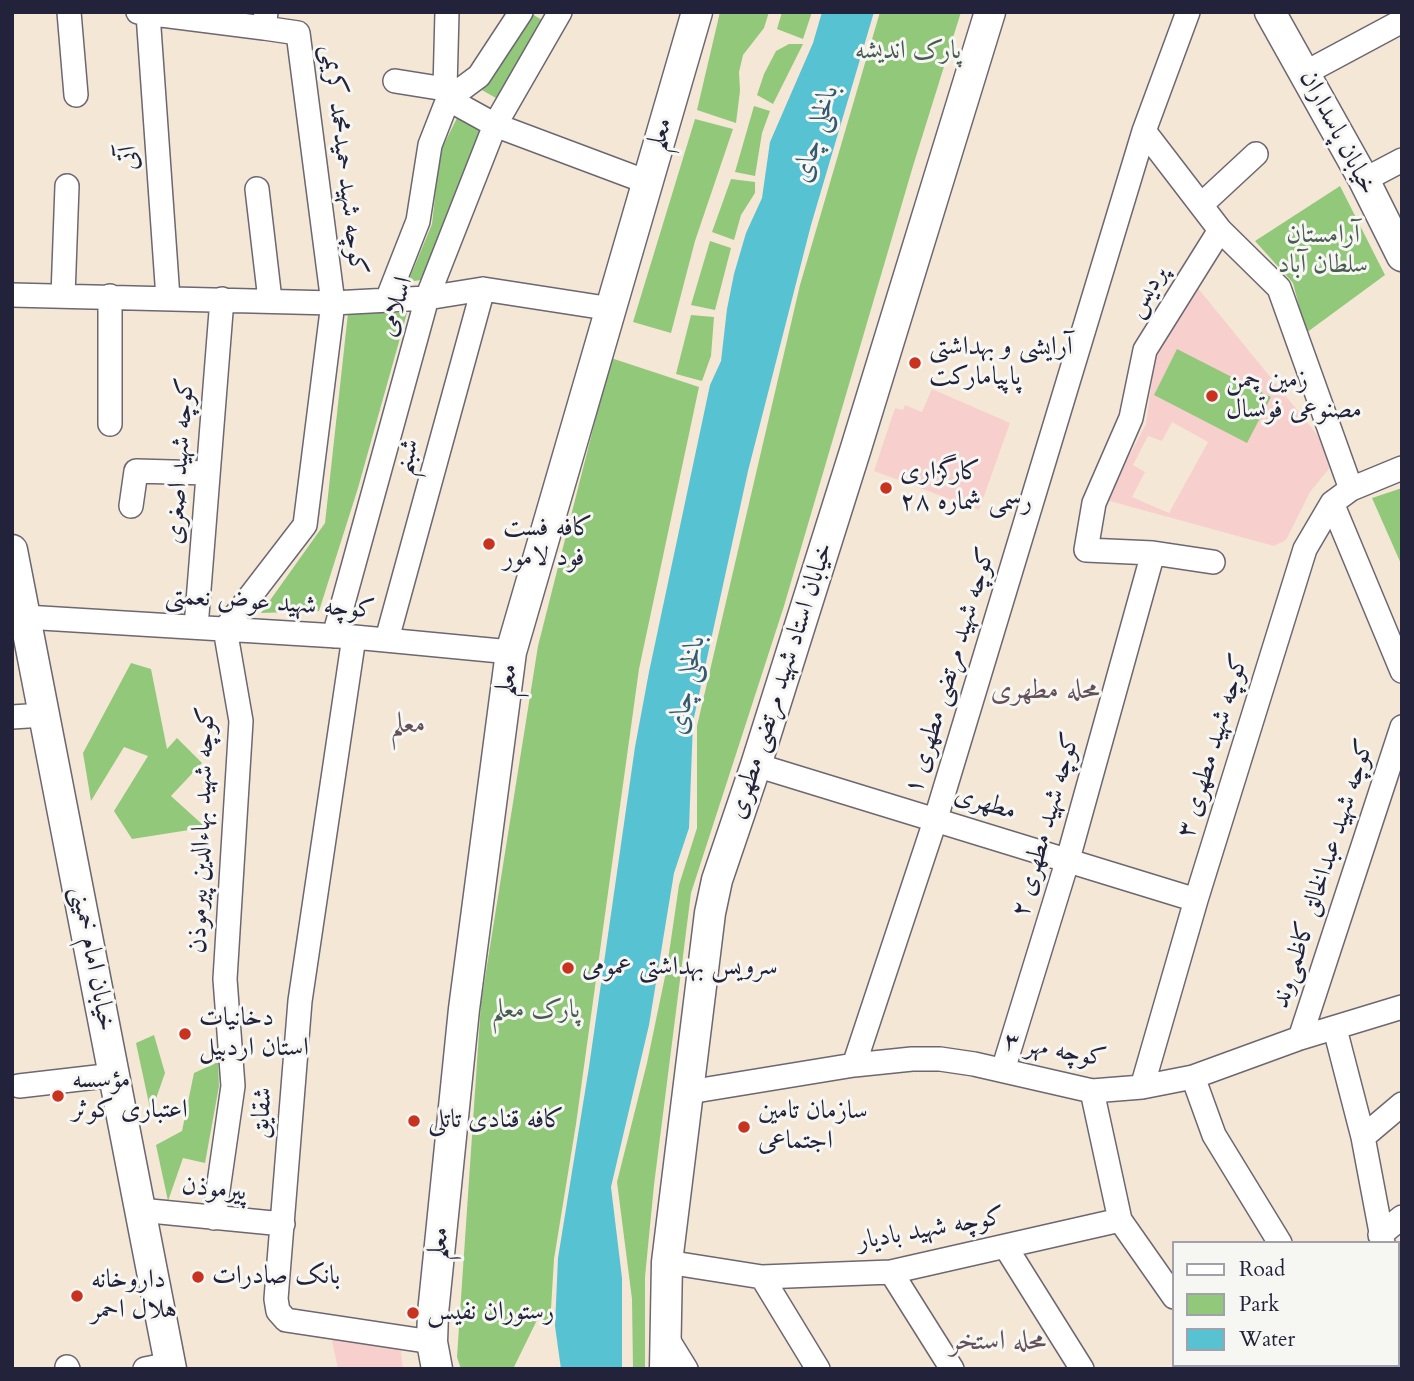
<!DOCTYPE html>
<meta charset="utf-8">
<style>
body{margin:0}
#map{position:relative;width:1414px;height:1381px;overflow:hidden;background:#f5e7d5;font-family:Cardo,serif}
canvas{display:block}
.frame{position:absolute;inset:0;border:14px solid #22223b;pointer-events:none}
.legend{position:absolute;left:1172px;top:1241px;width:228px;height:126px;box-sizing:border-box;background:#f6f6f2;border:2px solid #a1a1a9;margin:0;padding:9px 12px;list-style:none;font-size:21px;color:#22223b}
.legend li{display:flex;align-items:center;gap:14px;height:35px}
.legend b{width:35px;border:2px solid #a1a1a9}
</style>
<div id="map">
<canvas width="1414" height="1381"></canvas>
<div class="frame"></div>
<ul class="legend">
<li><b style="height:9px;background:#fff"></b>Road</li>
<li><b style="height:19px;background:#92c87a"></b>Park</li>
<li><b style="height:19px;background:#57c2d2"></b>Water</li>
</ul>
</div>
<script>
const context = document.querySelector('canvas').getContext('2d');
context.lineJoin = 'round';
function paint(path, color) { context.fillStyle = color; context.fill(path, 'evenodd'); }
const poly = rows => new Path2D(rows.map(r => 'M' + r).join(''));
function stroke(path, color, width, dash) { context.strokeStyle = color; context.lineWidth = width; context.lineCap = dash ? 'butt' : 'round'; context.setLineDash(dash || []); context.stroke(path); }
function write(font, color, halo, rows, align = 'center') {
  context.font = font + ' Cardo,Amiri,serif'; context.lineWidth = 6; context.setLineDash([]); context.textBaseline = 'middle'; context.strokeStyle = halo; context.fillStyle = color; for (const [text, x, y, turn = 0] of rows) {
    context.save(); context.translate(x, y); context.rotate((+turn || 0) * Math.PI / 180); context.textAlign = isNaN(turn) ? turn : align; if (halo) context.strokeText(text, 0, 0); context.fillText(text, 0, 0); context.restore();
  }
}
const built = poly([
 [1197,287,1337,459,1310,492,1286,540,1274,546,1106,500,1146,424,1156,350],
 [1172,422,1208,442,1169,513,1132,497,1145,472,1133,465,1148,436,1162,441],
 [932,389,1010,423,979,510,874,471,895,408,903,410,905,405,922,412],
 [331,1336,400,1342,403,1369,338,1369]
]);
const green = poly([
 [529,12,542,20,496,98,480,89],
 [720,12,769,12,764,28,743,55,739,72,740,91,736,123,697,110],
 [782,12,812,12,803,39,777,29],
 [880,12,961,12,913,166,784,606,691,893,654,1185,645,1277,645,1369,633,1369,632,1299,617,1182,647,1063,667,967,679,885,697,828,697,726,800,285],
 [789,44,803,44,773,104,757,95,764,74,776,51],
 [754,106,770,111,762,133,755,176,735,172],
 [458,116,484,134,421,280,408,282,432,224,440,152],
 [695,119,733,129,695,241,671,333,633,322],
 [731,179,755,182,755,193,741,215,734,240,712,232],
 [1340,186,1385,275,1306,333,1293,283,1255,241],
 [710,241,731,248,715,310,691,305],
 [348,313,407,313,358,488,319,611,261,613,325,523],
 [691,315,714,317,711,356,702,381,676,374],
 [1177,349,1271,397,1247,443,1154,395],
 [611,358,699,387,639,669,576,1124,554,1259,550,1325,539,1316,513,1369,461,1369,457,1357,481,1003,538,646],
 [1402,488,1402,566,1372,498],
 [131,663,151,669,167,749,177,738,202,763,171,796,203,825,189,830,132,839,114,811,148,756,124,747,91,801,83,753],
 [154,1035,165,1073,151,1113,136,1043],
 [218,1062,219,1086,205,1163,183,1158,168,1201,156,1145,182,1131,194,1073]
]);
const water = poly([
 [822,12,874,12,811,225,748,471,693,722,689,828,674,873,649,1025,611,1187,622,1278,622,1369,561,1369,555,1326,558,1258,589,1067,635,747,649,672,710,385,721,361,727,309,734,274,746,233,762,198,770,142,813,43]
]);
const minor = poly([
 [69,12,76,95],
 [138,12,264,28],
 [447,12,445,89,448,99],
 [148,14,168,298],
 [1305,73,1402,21],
 [395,81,445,89],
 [448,99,495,125,647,182],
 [1144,131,1220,230],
 [1364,180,1402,160],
 [257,189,270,300],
 [1201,205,1256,154],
 [12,295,333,303,427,298,483,289,612,309],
 [63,296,67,186],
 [387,300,418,221,430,145,448,99,479,76,521,12],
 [110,424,110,296],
 [1332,503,1402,671],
 [131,506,136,471,208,473],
 [1213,562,1153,553,1086,550,1094,503,1131,418,1145,350,1220,230,1279,288,1351,489],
 [25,617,354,637,511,652],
 [196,627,222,299],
 [334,636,427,298,495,125,560,12],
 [354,637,300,1001,276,1299,278,1311,286,1320,432,1342],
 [387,639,483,289],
 [12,717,44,715],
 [756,765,1196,900],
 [1335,1029,1363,1137,1383,1243],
 [1300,1038,1402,727],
 [854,1065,936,818,1144,131,1188,12],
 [1003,1070,1068,859,1153,553],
 [1193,1077,1214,1135,1280,1243],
 [19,1086,114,1075],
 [1142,1087,1196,900,1305,549,1332,503,1351,489,1402,468],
 [1092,1091,1120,1220,1174,1297],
 [689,1092,854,1065,912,1059,940,1059,974,1064,1092,1091,1142,1087,1193,1077,1300,1038,1402,1007],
 [1363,1137,1402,1104],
 [140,1210,283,1224],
 [214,1218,233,1086,225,979,241,721,225,629,305,525,333,303,298,33,264,28,266,12],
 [1380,1235,1402,1217],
 [1005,1246,1082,1369],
 [667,1262,762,1277,891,1272,1120,1220],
 [891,1272,952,1369],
 [762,1277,818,1369],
 [1398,1294,1402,1305],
 [665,1335,686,1369],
 [1222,1365,1225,1369],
 [1366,1365,1368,1369],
 [67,1367,68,1369],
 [145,1369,170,1364]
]);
const major = poly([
 [1270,12,1364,180,1402,256],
 [12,550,171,1369],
 [437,1369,432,1342,433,1313,464,1009,511,652,697,12],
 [665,1369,667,1262,710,913,717,880,756,765,856,448,990,12]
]);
const markers = [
 [915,363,7,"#c8321e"],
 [1212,396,7,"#c8321e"],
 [886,488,7,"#c8321e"],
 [489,544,7,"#c8321e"],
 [568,968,7,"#c8321e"],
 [185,1034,7,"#c8321e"],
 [58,1096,7,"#c8321e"],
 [414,1121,7,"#c8321e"],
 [744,1127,7,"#c8321e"],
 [198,1277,7,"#c8321e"],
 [77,1296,7,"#c8321e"],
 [413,1313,7,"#c8321e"]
];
const parkNames = [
 ["پارک اندیشه",908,52],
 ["آرامستان",1323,236],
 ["سلطان آباد",1323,266],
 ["پارک معلم",536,1011]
];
const streetNames = [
 ["خیابان پاسداران",1337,133,62],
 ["معلم",661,134,-74],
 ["آتی",130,158,-94],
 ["کوچه شهید حمیدمحمد کریمی",343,160,83],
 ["پردیس",1148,292,-58],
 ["اسلامی",397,307,-73],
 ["شبنم",408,457,-75],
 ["کوچه شهید اصغری",181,461,-86],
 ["کوچه شهید عوض نعمتی",270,604,4],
 ["کوچه شهید مرتضی مطهری ۱",951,671,-73],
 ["معلم",508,680,-82],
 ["خیابان استاد شهید مرتضی مطهری",782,681,-72],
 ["کوچه شهید مطهری ۳",1214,746,-73],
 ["مطهری",985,804,17],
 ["کوچه شهید مطهری ۲",1047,825,-74],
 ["کوچه شهید بهاءالدین پیرموذن",203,830,-88],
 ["کوچه شهید عبدالخالق کاظمی‌وند",1324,874,-72],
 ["خیابان امام خمینی",92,959,79],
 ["کوچه مهر ۳",1055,1051,10],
 ["شقایق",263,1113,-86],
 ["پیرموذن",214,1190,6],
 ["کوچه شهید بادیار",931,1230,-10],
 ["معلم",440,1243,-84]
];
const poiNames = [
 ["آرایشی و بهداشتی",929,348],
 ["پاپیامارکت",929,378],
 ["زمین چمن",1226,381],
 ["مصنوعی فوتسال",1226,411],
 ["کارگزاری",900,473],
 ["رسمی شماره ۲۸",900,503],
 ["کافه فست",503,529],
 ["فود لامور",503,559],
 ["سرویس بهداشتی عمومی",582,968],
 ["دخانیات",199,1019],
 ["استان اردبیل",199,1049],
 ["مؤسسه",72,1081],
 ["اعتباری کوثر",72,1111],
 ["سازمان تامین",758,1112],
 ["اجتماعی",758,1142],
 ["کافه قنادی تاتلی",428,1121],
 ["بانک صادرات",212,1277],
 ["داروخانه",91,1281],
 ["هلال احمر",91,1311],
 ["رستوران نفیس",427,1313]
];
const waterNames = [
 ["بالخلی چای",817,134,-73],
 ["بالخلی چای",688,685,-79]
];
const neighbourhoodNames = [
 ["محله مطهری",1045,692],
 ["معلم",408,726],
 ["محله استخر",998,1343]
];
paint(built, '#f7d0ce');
paint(green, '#92c87a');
paint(water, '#57c2d2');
stroke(minor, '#6c6771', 26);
stroke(major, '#6c6771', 33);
stroke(minor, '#fff', 23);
stroke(major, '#fff', 30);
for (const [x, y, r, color] of markers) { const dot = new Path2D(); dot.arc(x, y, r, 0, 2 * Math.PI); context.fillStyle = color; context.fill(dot); stroke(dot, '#f6f6f2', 2.5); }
write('26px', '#495c51', '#f6f6f2', parkNames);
write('26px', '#22223b', '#f6f6f2', streetNames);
write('26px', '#22223b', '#f6f6f2', poiNames, 'left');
write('italic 28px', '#355a70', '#f6f6f2', waterNames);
write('28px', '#645059', '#f6f6f2', neighbourhoodNames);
</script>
